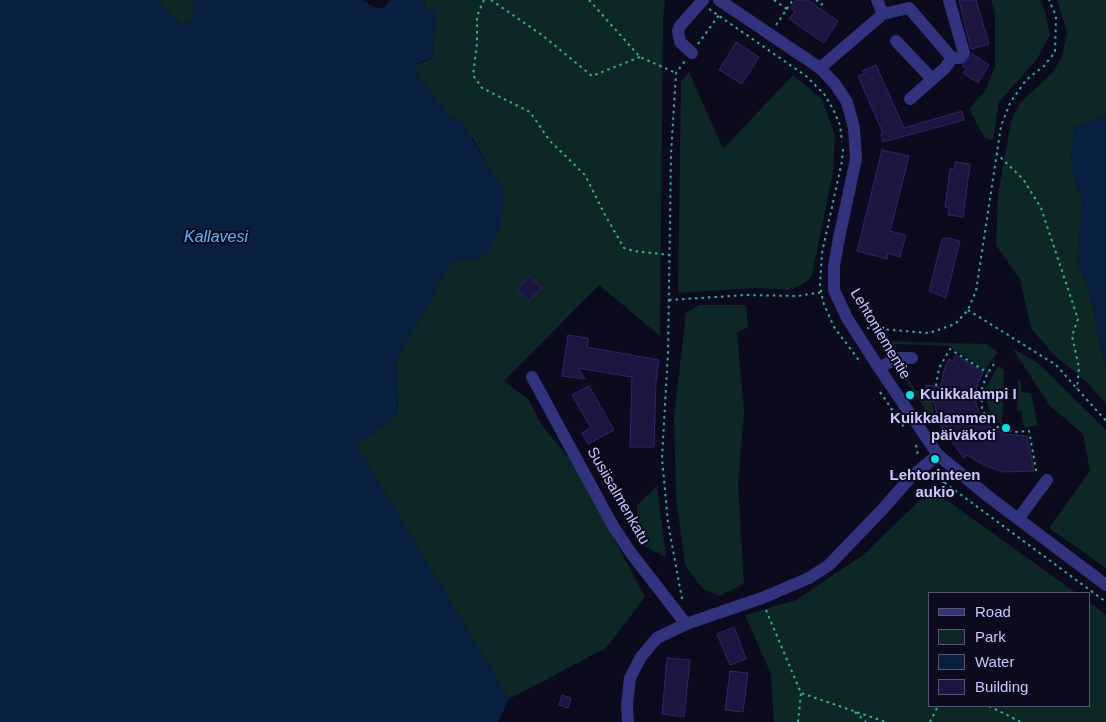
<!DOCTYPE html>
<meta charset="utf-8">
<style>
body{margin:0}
#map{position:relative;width:1106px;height:722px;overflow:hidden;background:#0c0a1d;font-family:Arial,sans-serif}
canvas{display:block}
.legend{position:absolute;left:928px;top:592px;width:162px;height:115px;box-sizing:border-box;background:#0c0a1d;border:1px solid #585577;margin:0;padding:6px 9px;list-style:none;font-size:15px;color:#cac6ff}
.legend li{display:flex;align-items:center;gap:10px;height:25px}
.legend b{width:25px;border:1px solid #585577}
</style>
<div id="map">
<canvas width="1106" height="722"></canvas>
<ul class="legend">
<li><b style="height:6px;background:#32337f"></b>Road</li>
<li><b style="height:14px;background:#0d2725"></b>Park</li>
<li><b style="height:14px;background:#081f3f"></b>Water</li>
<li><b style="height:14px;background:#1b153f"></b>Building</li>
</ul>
</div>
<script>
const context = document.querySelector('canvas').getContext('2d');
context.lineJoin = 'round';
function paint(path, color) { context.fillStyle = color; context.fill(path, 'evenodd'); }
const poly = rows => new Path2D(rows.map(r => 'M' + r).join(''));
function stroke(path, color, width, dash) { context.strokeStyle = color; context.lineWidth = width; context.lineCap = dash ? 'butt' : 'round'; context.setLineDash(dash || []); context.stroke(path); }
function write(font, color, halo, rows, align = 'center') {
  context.font = font + ' Arial,sans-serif'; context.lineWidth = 4; context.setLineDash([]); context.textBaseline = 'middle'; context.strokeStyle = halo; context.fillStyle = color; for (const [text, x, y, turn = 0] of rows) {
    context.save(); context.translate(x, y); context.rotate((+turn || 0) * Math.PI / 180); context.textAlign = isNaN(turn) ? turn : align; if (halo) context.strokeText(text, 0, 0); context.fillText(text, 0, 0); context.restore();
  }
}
const green = poly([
 [157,0,192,0,194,14,192,19,182,25],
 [424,0,665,0,663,20,660,336,599,285,504,381,528,399,541,424,574,464,645,597,606,648,509,699,356,445,398,413,396,361,442,279,445,268,452,261,478,258,489,247,503,186,495,178,472,137,449,116,416,73,416,65,433,58,435,12,426,11],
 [991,0,1040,0,1045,11,1050,35,1037,59,999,102,993,140,985,138,969,109,985,91,995,66,995,13],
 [1057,0,1106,0,1106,117,1096,118,1075,127,1071,158,1076,185,1083,199,1077,263,1088,286,1106,368,1106,404,1088,383,1053,354,1031,328,1020,279,996,245,998,195,1011,121,1020,103,1052,73,1062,57,1067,32],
 [689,72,723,149,793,75,822,99,835,135,833,173,812,275,806,282,791,290,753,288,678,293,681,82],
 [699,305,746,305,748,327,737,333,744,411,738,486,744,584,719,596,702,588,685,565,676,496,674,417,686,313],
 [881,341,986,344,998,352,985,370,949,346,893,344,893,352,889,355],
 [1012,348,1039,364,1106,430,1106,568,1049,528,1090,471,1083,434,1050,406],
 [906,364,909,365,902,370,916,391,926,387,925,401,932,401,934,413,929,415,895,365],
 [998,366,1004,370,1003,393,985,389],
 [1018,379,1021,381,1021,392,1031,393,1038,425,1024,428,1021,411,1017,411],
 [985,396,1003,396,1002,425,991,416],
 [657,486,666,557,643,546,638,532,637,505],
 [930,488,1076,593,930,593,930,706,1090,706,1090,603,1106,615,1106,722,774,722,771,674,745,615,796,600,863,555,916,504]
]);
const water = poly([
 [0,0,157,0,182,25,192,19,194,14,192,0,362,0,374,7,382,8,386,6,389,0,424,0,426,11,433,10,435,12,433,58,420,62,416,65,416,73,449,116,461,120,495,178,503,186,504,198,500,228,489,247,489,253,479,258,452,261,445,268,442,279,396,361,398,413,356,445,509,699,498,722,0,722],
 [1106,117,1106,368,1088,286,1077,263,1083,199,1076,185,1071,158,1075,127,1096,118]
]);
const building = poly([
 [796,0,808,0,838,21,824,43,789,19,795,11,791,8,796,0],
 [959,0,976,0,989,44,971,49,959,0],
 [736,42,759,57,742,84,719,70,736,42],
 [972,54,989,65,978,83,963,73,966,68,962,66,972,54],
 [876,65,904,128,962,111,964,120,883,142,881,134,883,133,858,76,865,73,862,71,876,65],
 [882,150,909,156,890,231,906,235,900,257,888,253,887,259,857,251,882,150],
 [955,162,970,164,963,217,948,215,949,208,945,207,950,169,954,169,955,162],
 [947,238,960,241,946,298,929,291,942,239,947,238],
 [529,276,542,288,529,301,517,290,529,276],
 [568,335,588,338,587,347,659,360,656,381,654,447,630,447,632,377,578,368,585,379,562,376,568,335],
 [956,355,983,372,977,385,975,400,979,413,986,424,1004,434,1027,436,1034,471,1003,472,984,465,967,455,964,458,939,424,934,401,926,402,926,385,940,387,945,367,949,359,953,361,956,355],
 [589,386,614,430,588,444,582,433,591,428,572,395,589,386],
 [734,627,746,659,730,665,717,634,734,627],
 [667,658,690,660,684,717,662,714,667,658],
 [730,671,748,673,743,712,725,710,730,671],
 [562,695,571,698,568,708,559,705,562,695]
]);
const path = poly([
 [484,0,477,16,477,43,473,75,482,88,530,112,550,141,585,175,604,213,624,248,634,251,670,255],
 [491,0,542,35,592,76,640,57],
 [589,0,640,57,676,73],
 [774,0,787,9],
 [816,0,822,4,819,8],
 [709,9,806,76,824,94,833,109,840,125,842,142],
 [776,25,793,0],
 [698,44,719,15],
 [843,149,842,161,822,253,820,285,823,302,834,327,861,363],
 [996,153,1023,179,1041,208,1078,319,1072,336,1079,368,1077,389],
 [669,300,746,295,798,296,822,292],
 [968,310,1056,365,1106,421],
 [867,328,929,333,955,324,968,310,976,291,1001,126,1010,103,1026,80,1044,66,1055,52,1056,16,1049,0],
 [994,364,987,374,981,391,982,409,986,417,997,427,1014,432,1029,431,1037,475],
 [936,386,939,368,950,349,988,373],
 [880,392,904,427],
 [927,419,936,416],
 [916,445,918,456],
 [932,475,945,483],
 [950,478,945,483,1106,602],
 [682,599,668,523,662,458,668,352,671,154,676,73,685,61],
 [766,610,801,693,886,722],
 [989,706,1021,722],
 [855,712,866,722],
 [798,722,801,693],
 [930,722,938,706]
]);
const minor = poly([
 [719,0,820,68,835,84,847,102,854,128,856,159,839,238,834,266,834,290,847,318,879,368,938,455,989,497,1106,585],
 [877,0,883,14],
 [896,41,932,79],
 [692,53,680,42,678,31,680,26,703,0],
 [820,68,883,14,909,8,952,58,960,58,964,53,949,0],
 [910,99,945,68,952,58],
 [879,368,897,358,912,358],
 [532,377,613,526,631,553,686,624],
 [1018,519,1047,480],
 [628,722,627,705,630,678,641,657,657,638,686,624,762,598,809,578,829,565,881,511,911,477,938,455]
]);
const markers = [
 [910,395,5,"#00e6f1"],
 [1006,428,5,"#00e6f1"],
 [935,459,5,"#00e6f1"]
];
const streetNames = [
 ["Lehtoniementie",880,334,59],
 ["Susiisalmenkatu",618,496,60]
];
const poiNames = [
 ["Kuikkalampi I",920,395],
 ["Kuikkalammen",996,419,"right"],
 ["päiväkoti",996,436,"right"],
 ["Lehtorinteen",935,476,"center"],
 ["aukio",935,493,"center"]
];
const waterNames = [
 ["Kallavesi",216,238]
];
paint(green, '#0d2725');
paint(water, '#081f3f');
paint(building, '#1b153f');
stroke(building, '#30256d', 1);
stroke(path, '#25b4a4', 2, [2.5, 4]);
stroke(minor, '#32337f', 12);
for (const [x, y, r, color] of markers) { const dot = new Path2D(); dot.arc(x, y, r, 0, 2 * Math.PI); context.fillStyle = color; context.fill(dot); stroke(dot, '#0c0a1d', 2); }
write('15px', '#cac6ff', '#0c0a1d', streetNames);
write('bold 15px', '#cac6ff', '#0c0a1d', poiNames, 'left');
write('italic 16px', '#54b9ff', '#0c0a1d', waterNames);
</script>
